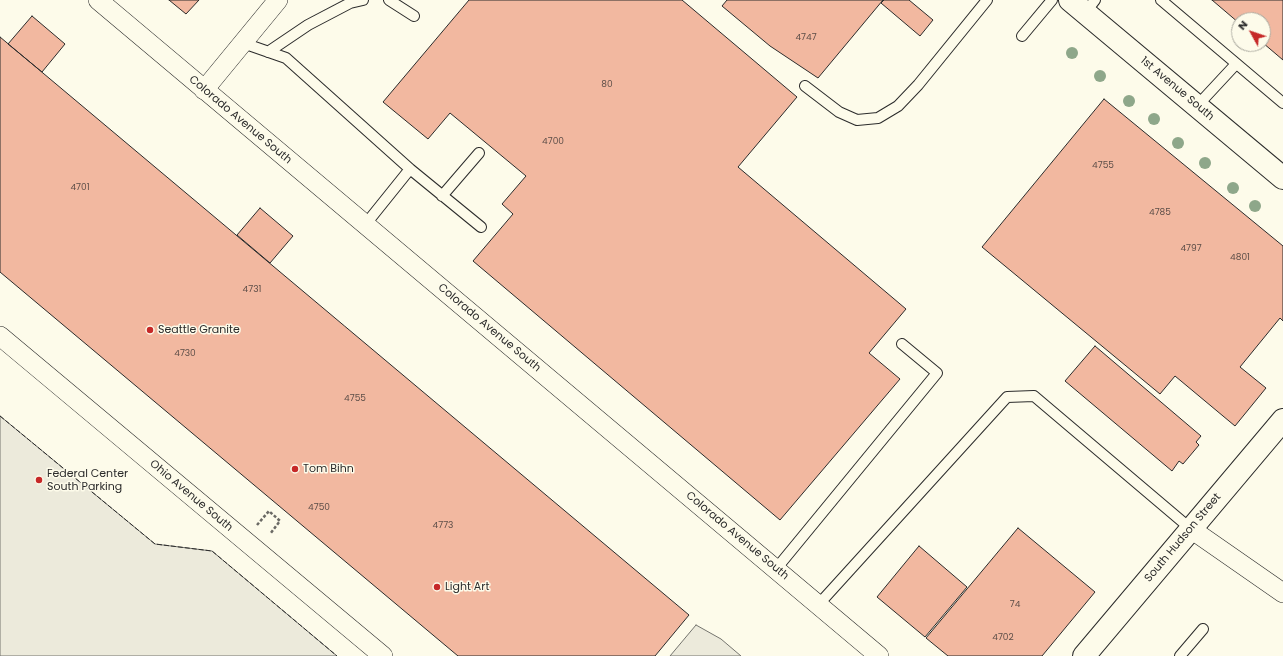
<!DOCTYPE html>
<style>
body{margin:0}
#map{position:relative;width:1283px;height:656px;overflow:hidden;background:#fdfbea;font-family:Poppins,sans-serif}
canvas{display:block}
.north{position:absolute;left:1231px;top:12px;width:40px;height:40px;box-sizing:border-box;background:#fdfbea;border:1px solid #a9a89e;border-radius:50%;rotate:310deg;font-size:11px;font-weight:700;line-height:16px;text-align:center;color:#2b2b2b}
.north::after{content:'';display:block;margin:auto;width:14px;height:18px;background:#c62828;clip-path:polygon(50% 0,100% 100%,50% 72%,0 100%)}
</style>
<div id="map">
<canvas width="1283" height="656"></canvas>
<div class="north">N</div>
</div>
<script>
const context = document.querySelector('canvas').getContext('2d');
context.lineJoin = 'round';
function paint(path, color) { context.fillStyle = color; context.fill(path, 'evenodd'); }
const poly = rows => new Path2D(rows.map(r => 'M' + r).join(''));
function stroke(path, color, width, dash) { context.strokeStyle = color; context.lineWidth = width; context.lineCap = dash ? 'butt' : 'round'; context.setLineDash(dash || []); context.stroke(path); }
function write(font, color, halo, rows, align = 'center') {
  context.font = font + ' Poppins,sans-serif'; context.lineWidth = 3; context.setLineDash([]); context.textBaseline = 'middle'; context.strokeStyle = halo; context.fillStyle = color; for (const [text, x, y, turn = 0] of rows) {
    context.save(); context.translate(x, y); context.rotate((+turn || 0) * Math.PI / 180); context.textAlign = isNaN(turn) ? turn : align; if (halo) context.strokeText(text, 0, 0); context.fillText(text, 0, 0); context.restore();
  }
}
const parking = poly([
 [0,416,155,544,212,551,337,656,0,656,0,416],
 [696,625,721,639,741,656,670,656,696,625]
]);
const building = poly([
 [169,0,199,0,186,14,169,0],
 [469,0,682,0,797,97,738,167,906,309,869,353,900,379,780,520,473,261,513,214,502,204,526,176,450,113,428,139,383,102,469,0],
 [727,0,883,0,818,78,770,46,722,6,727,0],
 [884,0,909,0,933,20,920,36,881,3,884,0],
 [1212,0,1283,0,1283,60,1263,43,1263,20,1239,20,1239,23,1212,0],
 [32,16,65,44,42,72,8,44,32,16],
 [0,37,689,615,655,656,458,656,0,272,0,37],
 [1104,99,1283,246,1283,321,1280,318,1240,367,1266,388,1235,426,1175,376,1160,394,982,247,1104,99],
 [260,208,293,236,270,263,237,235,260,208],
 [1095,346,1201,436,1196,442,1199,445,1183,464,1179,461,1172,471,1065,381,1095,346],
 [1018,528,1095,592,1042,656,948,656,926,638,1018,528],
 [919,546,967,587,925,637,877,597,919,546]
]);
const path = poly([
 [257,525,269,511,280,521,270,534]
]);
const lane = poly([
 [389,0,414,16],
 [1161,0,1283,103],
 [1085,13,1095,0],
 [1022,36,1052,0],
 [243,43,286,58,410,169],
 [268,52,308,25,350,3,363,0],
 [805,86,839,112,857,120,878,118,898,106,918,85,987,0],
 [1197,106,1236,64],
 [442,196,479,153],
 [365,225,410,169,481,227],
 [776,569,937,373,902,344],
 [819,604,1007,397,1034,396,1191,529],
 [1180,656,1203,629]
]);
const street = poly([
 [98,0,879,656],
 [204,90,278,0],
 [0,336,383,656],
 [1191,529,1283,593]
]);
const secondary = poly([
 [1084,656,1283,420]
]);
const primary = poly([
 [1070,0,1283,178]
]);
const fence = poly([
 [0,416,155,544,212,551,337,656]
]);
const trees = [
 [1072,53],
 [1100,76],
 [1129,101],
 [1154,119],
 [1178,143],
 [1205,163],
 [1233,188],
 [1255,206]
];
const markers = [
 [150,330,4,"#c62828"],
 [295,469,4,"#c62828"],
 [39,480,4,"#c62828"],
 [437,587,4,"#c62828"]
];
const numberNames = [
 ["4747",806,38],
 ["80",607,85],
 ["4700",553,142],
 ["4755",1103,166],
 ["4701",80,188],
 ["4785",1160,213],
 ["4797",1191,249],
 ["4801",1240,258],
 ["4731",252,290],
 ["4730",185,354],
 ["4755",355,399],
 ["4750",319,508],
 ["4773",443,526],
 ["74",1015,605],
 ["4702",1003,638]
];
const streetNames = [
 ["1st Avenue South",1177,89,40],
 ["Colorado Avenue South",240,120,40],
 ["Colorado Avenue South",489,328,40],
 ["Ohio Avenue South",191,496,40],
 ["Colorado Avenue South",737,536,40],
 ["South Hudson Street",1183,538,-50]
];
const poiNames = [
 ["Seattle Granite",158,330],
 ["Tom Bihn",303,469],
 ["Federal Center",47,474],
 ["South Parking",47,487],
 ["Light Art",445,587]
];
paint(parking, '#eceadb');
stroke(parking, '#74746e', 1);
paint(building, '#f2b8a0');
stroke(building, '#2b2b2b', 1);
stroke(lane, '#2b2b2b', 12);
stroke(street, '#2b2b2b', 20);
stroke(secondary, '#2b2b2b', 24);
stroke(primary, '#2b2b2b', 24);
stroke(path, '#6a6964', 2.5, [3, 2]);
stroke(lane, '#fdfbea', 10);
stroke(street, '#fdfbea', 19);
stroke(secondary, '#fdfbea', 22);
stroke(primary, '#fdfbea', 22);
stroke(fence, '#2b2b2b', 1, [5, 2]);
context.fillStyle = '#8ea78a';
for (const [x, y] of trees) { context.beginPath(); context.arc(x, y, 6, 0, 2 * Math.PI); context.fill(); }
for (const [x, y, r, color] of markers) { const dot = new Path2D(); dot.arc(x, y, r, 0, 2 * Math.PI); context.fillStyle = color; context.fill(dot); stroke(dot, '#fdfbea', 1.5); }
write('9px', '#5d4e48', null, numberNames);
write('11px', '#2b2b2b', '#fdfbea', streetNames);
write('11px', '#2b2b2b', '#fdfbea', poiNames, 'left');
</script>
